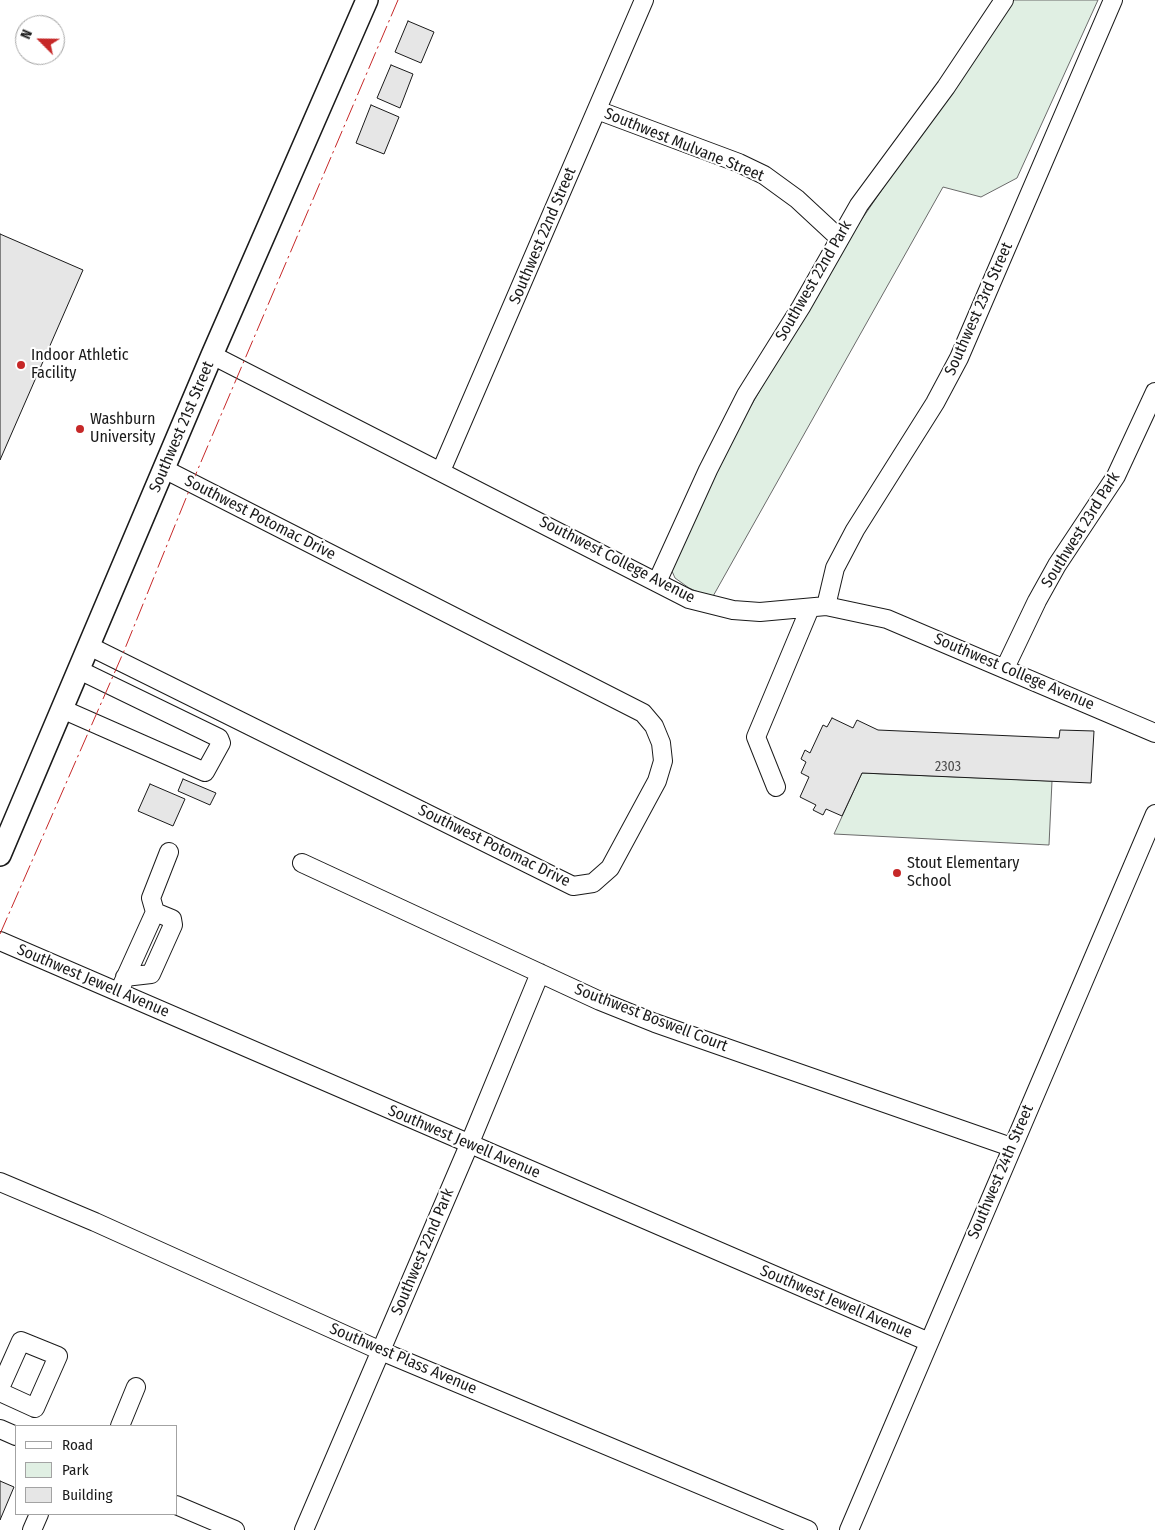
<!DOCTYPE html>
<style>
body{margin:0}
#map{position:relative;width:1155px;height:1530px;overflow:hidden;background:#fff;font-family:"Fira Sans Condensed",sans-serif}
canvas{display:block}
.legend{position:absolute;left:15px;top:1425px;width:162px;height:90px;box-sizing:border-box;background:#fff;border:1px solid #a3a3a3;margin:0;padding:6px 9px;list-style:none;font-size:15px;color:#1a1a1a}
.legend li{display:flex;align-items:center;gap:10px;height:25px}
.legend b{width:25px;border:1px solid #a3a3a3}
.north{position:absolute;left:15px;top:15px;width:50px;height:50px;box-sizing:border-box;background:#fff;border:1px solid #a3a3a3;border-radius:50%;rotate:293deg;font-size:14px;font-weight:700;line-height:20px;text-align:center;color:#1a1a1a}
.north::after{content:'';display:block;margin:auto;width:18px;height:22px;background:#c62828;clip-path:polygon(50% 0,100% 100%,50% 72%,0 100%)}
</style>
<div id="map">
<canvas width="1155" height="1530"></canvas>
<ul class="legend">
<li><b style="height:6px;background:#fff"></b>Road</li>
<li><b style="height:14px;background:#e0efe3"></b>Park</li>
<li><b style="height:14px;background:#e6e6e6"></b>Building</li>
</ul>
<div class="north">N</div>
</div>
<script>
const context = document.querySelector('canvas').getContext('2d');
context.lineJoin = 'round';
function paint(path, color) { context.fillStyle = color; context.fill(path, 'evenodd'); }
const poly = rows => new Path2D(rows.map(r => 'M' + r).join(''));
function stroke(path, color, width, dash) { context.strokeStyle = color; context.lineWidth = width; context.lineCap = dash ? 'butt' : 'round'; context.setLineDash(dash || []); context.stroke(path); }
function write(font, color, halo, rows, align = 'center') {
  context.font = font + ' "Fira Sans Condensed",sans-serif'; context.lineWidth = 4; context.setLineDash([]); context.textBaseline = 'middle'; context.strokeStyle = halo; context.fillStyle = color; for (const [text, x, y, turn = 0] of rows) {
    context.save(); context.translate(x, y); context.rotate((+turn || 0) * Math.PI / 180); context.textAlign = isNaN(turn) ? turn : align; if (halo) context.strokeText(text, 0, 0); context.fillText(text, 0, 0); context.restore();
  }
}
const green = poly([
 [1012,0,1098,0,1017,178,981,197,943,187,712,598,689,588,675,578,671,569,737,430,842,248,1012,0],
 [862,773,1052,781,1049,845,834,834,862,773]
]);
const building = poly([
 [408,21,434,32,421,63,395,52,408,21],
 [391,65,413,74,400,108,377,98,391,65],
 [371,105,399,117,384,154,356,143,371,105],
 [0,234,83,270,0,460,0,234],
 [832,718,853,728,857,720,878,730,1059,738,1060,730,1094,731,1091,783,862,773,842,816,826,809,823,815,813,810,816,805,800,797,809,777,801,773,806,762,801,759,805,750,810,753,823,725,827,727,832,718],
 [183,779,216,793,210,805,178,791,183,779],
 [150,784,185,799,173,826,138,811,150,784],
 [0,1481,14,1487,0,1520,0,1481]
]);
const minor = poly([
 [597,110,739,163,764,175,797,199,839,238],
 [212,355,689,599,733,610,760,612,826,606,887,619,1155,733],
 [441,471,644,0],
 [657,582,708,470,746,395,801,307,859,205,946,87,1004,0],
 [826,606,835,568,855,530,935,403,959,358,1113,0],
 [89,646,573,886,593,883,610,868,657,781,663,761,661,743,654,726,643,713,164,469],
 [1005,668,1037,601,1057,565,1116,476,1155,392],
 [62,709,205,772,221,743,219,738,79,670],
 [776,787,756,737,810,608],
 [302,863,600,1001,655,1023,1011,1147],
 [0,941,929,1342],
 [125,977,151,974,173,925,172,919,155,912,151,898,169,852],
 [122,985,155,912],
 [0,1182,95,1222,381,1351,808,1530],
 [0,1388,21,1341,58,1356,35,1408,0,1392],
 [120,1426,136,1387],
 [0,1429,16,1436],
 [176,1505,235,1530],
 [32,1530,39,1514],
 [304,1530,469,1145,540,973],
 [849,1530,1155,814]
]);
const major = poly([
 [0,855,212,355,367,0]
]);
const power = poly([
 [0,934,124,651,195,476,398,0]
]);
const markers = [
 [21,365,5,"#c62828"],
 [80,429,5,"#c62828"],
 [897,873,5,"#c62828"]
];
const numberNames = [
 ["2303",948,767]
];
const streetNames = [
 ["Southwest Mulvane Street",684,145,22],
 ["Southwest 22nd Street",543,236,-67],
 ["Southwest 22nd Park",814,281,-60],
 ["Southwest 23rd Street",979,309,-66],
 ["Southwest 21st Street",182,427,-67],
 ["Southwest Potomac Drive",260,518,27],
 ["Southwest 23rd Park",1081,530,-58],
 ["Southwest College Avenue",617,560,27],
 ["Southwest College Avenue",1014,672,23],
 ["Southwest Potomac Drive",494,846,26],
 ["Southwest Jewell Avenue",93,981,23],
 ["Southwest Boswell Court",651,1018,21],
 ["Southwest Jewell Avenue",464,1142,23],
 ["Southwest 24th Street",1001,1172,-67],
 ["Southwest 22nd Park",423,1252,-67],
 ["Southwest Jewell Avenue",836,1302,23],
 ["Southwest Plass Avenue",403,1359,23]
];
const poiNames = [
 ["Indoor Athletic",31,356],
 ["Facility",31,374],
 ["Washburn",90,420],
 ["University",90,438],
 ["Stout Elementary",907,864],
 ["School",907,882]
];
paint(green, '#e0efe3');
stroke(green, '#6a6a6a', 1);
paint(building, '#e6e6e6');
stroke(building, '#1a1a1a', 1);
stroke(minor, '#1a1a1a', 20);
stroke(major, '#1a1a1a', 24);
stroke(minor, '#fff', 18);
stroke(major, '#fff', 21);
stroke(power, '#c62828', 1, [18, 4, 2.5, 4]);
for (const [x, y, r, color] of markers) { const dot = new Path2D(); dot.arc(x, y, r, 0, 2 * Math.PI); context.fillStyle = color; context.fill(dot); stroke(dot, '#fff', 2); }
write('14px', '#4d4d4d', null, numberNames);
write('16px', '#1a1a1a', '#fff', streetNames);
write('16px', '#1a1a1a', '#fff', poiNames, 'left');
</script>
